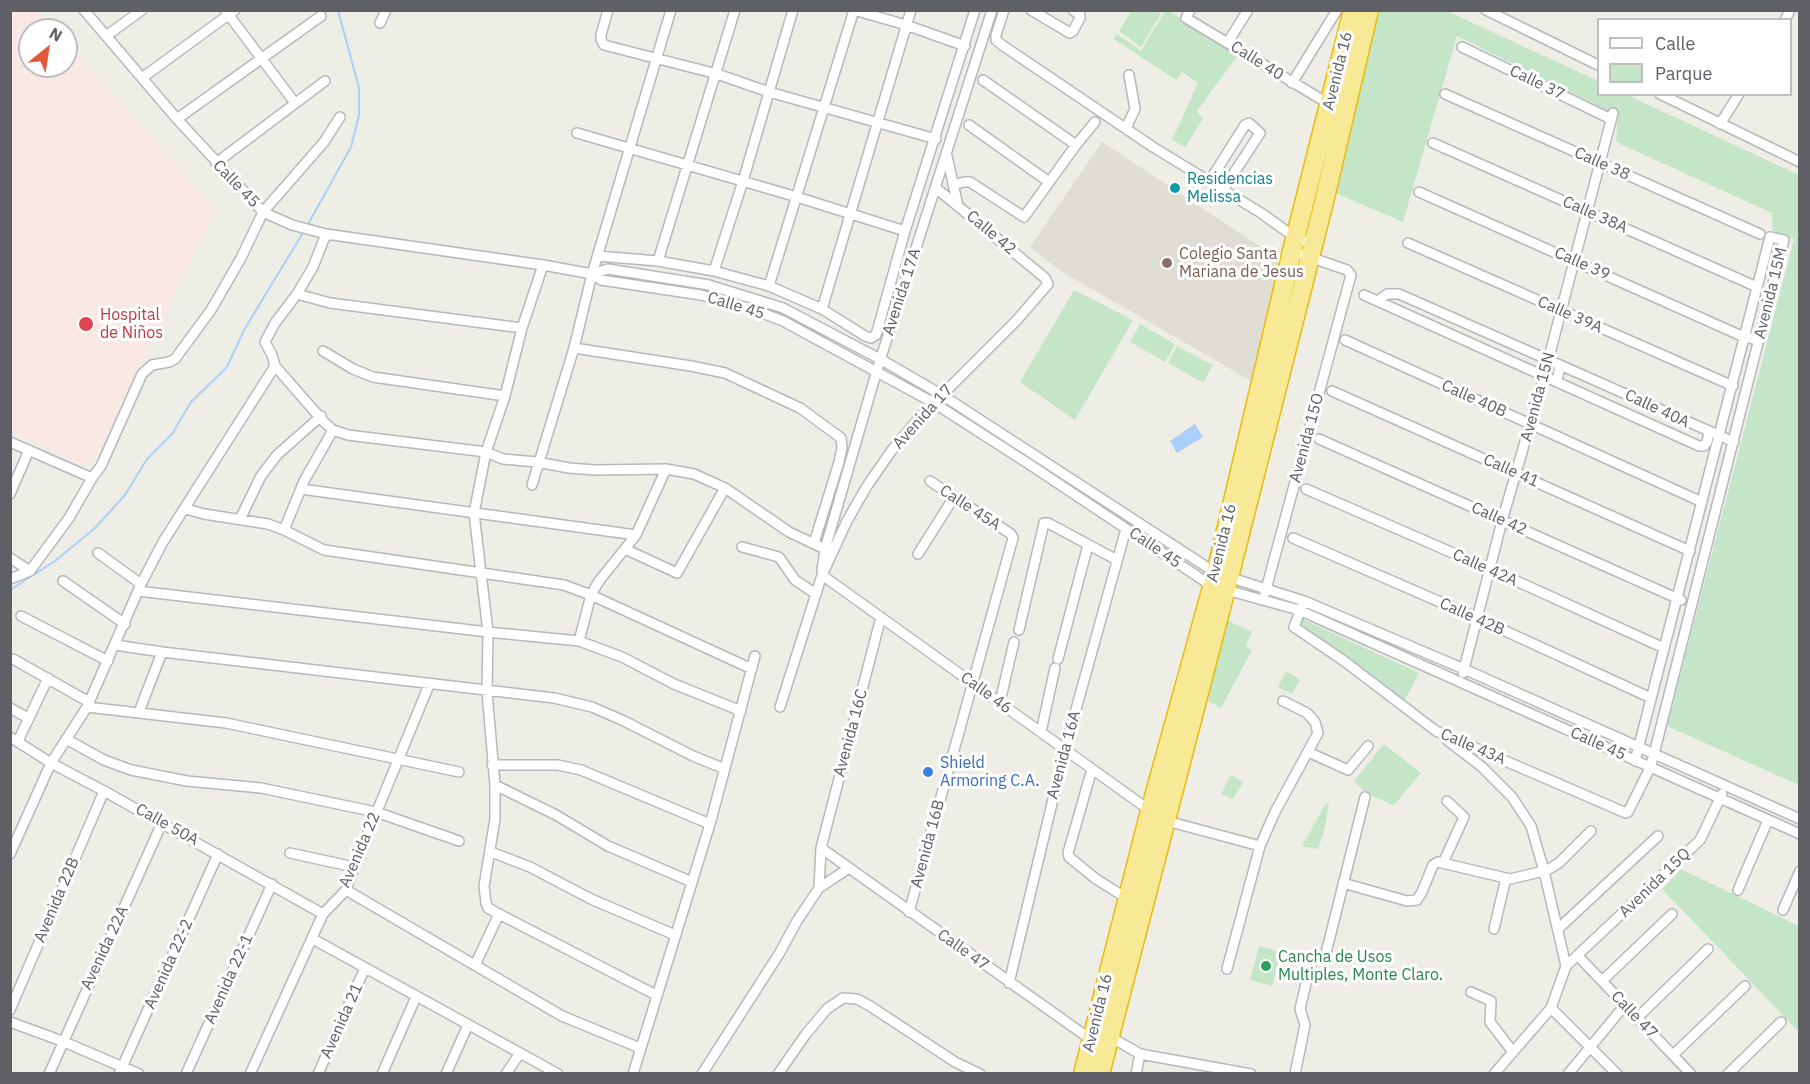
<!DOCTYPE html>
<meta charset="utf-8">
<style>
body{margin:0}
#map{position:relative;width:1810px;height:1084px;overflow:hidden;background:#efeee6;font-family:"IBM Plex Sans",sans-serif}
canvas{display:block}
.frame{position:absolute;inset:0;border:12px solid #5e6066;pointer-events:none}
.legend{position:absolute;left:1597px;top:18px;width:195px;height:78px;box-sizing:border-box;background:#fff;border:2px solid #bfbfc2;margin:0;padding:8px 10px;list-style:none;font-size:18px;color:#5e6066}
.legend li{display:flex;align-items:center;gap:12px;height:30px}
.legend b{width:30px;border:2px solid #bfbfc2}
.north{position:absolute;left:18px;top:18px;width:60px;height:60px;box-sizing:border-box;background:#fff;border:2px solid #bfbfc2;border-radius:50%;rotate:30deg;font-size:16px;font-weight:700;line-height:24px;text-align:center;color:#5e6066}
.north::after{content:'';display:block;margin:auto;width:21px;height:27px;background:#e0593b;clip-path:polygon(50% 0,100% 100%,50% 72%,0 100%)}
</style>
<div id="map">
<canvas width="1810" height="1084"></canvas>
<div class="frame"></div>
<ul class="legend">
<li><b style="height:8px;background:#fff"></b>Calle</li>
<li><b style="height:16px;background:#c4e5c8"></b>Parque</li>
</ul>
<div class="north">N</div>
</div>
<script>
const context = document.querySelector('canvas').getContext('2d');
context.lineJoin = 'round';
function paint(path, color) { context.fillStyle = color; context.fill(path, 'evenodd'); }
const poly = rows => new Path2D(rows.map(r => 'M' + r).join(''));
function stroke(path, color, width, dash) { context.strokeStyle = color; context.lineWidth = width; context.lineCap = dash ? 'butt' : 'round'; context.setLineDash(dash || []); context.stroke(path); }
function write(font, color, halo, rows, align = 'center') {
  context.font = font + ' "IBM Plex Sans",sans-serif'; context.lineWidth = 6; context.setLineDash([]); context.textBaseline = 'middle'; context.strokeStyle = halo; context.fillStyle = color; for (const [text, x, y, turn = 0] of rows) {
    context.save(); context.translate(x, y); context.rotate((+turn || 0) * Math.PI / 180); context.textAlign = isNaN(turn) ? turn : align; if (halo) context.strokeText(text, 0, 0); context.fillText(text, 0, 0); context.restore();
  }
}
const education = poly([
 [1102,142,1284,262,1253,382,1059,270,1030,247]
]);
const medical = poly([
 [11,10,38,11,56,30,30,30,30,66,66,66,66,42,213,205,213,216,96,458,85,466,11,432]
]);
const green = poly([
 [1378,10,1447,11,1598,81,1598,94,1627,95,1799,175,1799,785,1667,726,1794,239,1773,233,1772,213,1616,142,1618,116,1457,36,1403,222,1333,192],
 [1131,11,1155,11,1161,14,1141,47,1119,31],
 [1165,11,1169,11,1239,54,1197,111,1203,119,1185,147,1172,140,1198,83,1182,72,1176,80,1114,39,1117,34,1141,51],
 [1074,290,1133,320,1075,420,1020,382],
 [1140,324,1175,344,1165,362,1130,342],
 [1177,346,1213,365,1203,383,1168,363],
 [1220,617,1252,632,1246,646,1252,650,1221,708,1200,697],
 [1302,619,1419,673,1404,702,1299,627],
 [1286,671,1300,680,1292,694,1278,687],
 [1384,744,1421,773,1394,805,1367,794,1354,781],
 [1231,775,1243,782,1233,799,1221,794],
 [1326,803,1329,804,1323,835,1318,849,1302,846],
 [1681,869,1799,926,1799,1032,1662,889],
 [1259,946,1281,952,1272,986,1250,980]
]);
const water = poly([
 [1195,424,1203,437,1177,453,1170,441]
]);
const stream = poly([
 [307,226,351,147,359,115,359,88,338,10],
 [10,590,55,561,95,528,125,495,147,459,172,434,191,402,227,367,244,330,304,231]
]);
const street = poly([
 [84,10,177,119,263,212,292,225,326,234,543,265,592,274,601,280,701,295,749,308,783,321,934,403,1032,466,1212,586,1299,610,1800,834],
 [225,10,295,103],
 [608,10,601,35,601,40,604,45,717,74,769,92,936,139],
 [854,10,906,25,965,46],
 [1004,10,996,35,996,40,1002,45,1153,147,1261,213,1296,238,1313,244],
 [1031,10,1070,33,1073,31,1080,18,1080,15,1073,10],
 [1190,10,1186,18,1329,104],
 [1486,10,1598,65],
 [1785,20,1790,10],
 [380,23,386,10],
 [106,36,142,10],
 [1228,42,1248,10],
 [1462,47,1611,119],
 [142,78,235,10],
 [983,80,1076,145],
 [1292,83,1337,10],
 [1445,94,1760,234],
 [1660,94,1800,162],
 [177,119,321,16],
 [1720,124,1739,94],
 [969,125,1049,182],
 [1126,128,1135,109,1129,75],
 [577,133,797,197,905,231],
 [1433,143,1757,287],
 [947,156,958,206],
 [216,163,325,81],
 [1209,182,1245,125,1249,123,1260,133,1223,190],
 [953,185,964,182,970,182,1024,217,1076,145,1095,122],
 [1419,192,1744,337,1759,340],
 [1408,243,1733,386],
 [598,256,658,261,714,271,769,286,822,309,865,336,871,338,876,335,905,231,975,10],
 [658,261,735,10],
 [714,271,743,181,793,10],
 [592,274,608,269,709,285,783,308,880,359,942,395,1216,573,1304,601,1464,669,1800,819],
 [769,286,854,10],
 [297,294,330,303,522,328],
 [1364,295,1699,446,1704,446,1707,442,1709,432],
 [1379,300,1387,294,1399,294,1560,365],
 [822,309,911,10],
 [1345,340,1702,502],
 [574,348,691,366,725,373,800,408,841,438,842,448,839,462,814,543],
 [323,351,353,369,373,377,505,396],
 [275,366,324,422,333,430,348,435,486,452,503,459,537,462,569,468,595,470,666,469,694,474,725,488,789,532,825,549],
 [1557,382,1560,365,1734,442],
 [1332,391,1690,551],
 [1319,439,1681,600],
 [10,442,92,478,101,466,142,374,152,365,169,362,175,359,211,310,241,258,263,212,324,142,340,117],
 [532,485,574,348,592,274,671,10],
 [301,489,636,535],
 [1306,489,1501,574,1664,648],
 [10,494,29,450],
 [186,509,204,514,268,524,284,530,324,550,564,585,591,595,752,669],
 [240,519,261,476,277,455,321,416],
 [284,530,304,481,333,430],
 [1293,538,1477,618,1651,698],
 [742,547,779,557,795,580,816,594],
 [625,549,677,573,725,488],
 [98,553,141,584],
 [918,554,954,497],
 [10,558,30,571],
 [822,570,825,549,877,370,992,10],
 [822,575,1152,812],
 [10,579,30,571,69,518,92,478],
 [63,581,125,624],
 [138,591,488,632,579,641,622,657,674,684,741,711],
 [1265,593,1351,275,1347,270,1292,251],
 [1304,601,1294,627,1344,661,1436,731,1626,813,1628,812,1650,768,1654,754,1784,240,1770,237,1635,761],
 [21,616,108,661],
 [1019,630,1044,523,1048,523,1117,560],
 [579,641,591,595,599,581,636,535,666,469],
 [115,645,162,652,554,698,592,707,624,721,693,756,725,769],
 [13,659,89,702],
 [1058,659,1088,545],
 [1463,673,1502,521,1544,376,1613,113],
 [1000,702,1014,642],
 [87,707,226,723,459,772],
 [780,707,822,575,847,521,867,486,892,450,921,416,1017,320,1048,284,1045,278,936,188],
 [10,708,28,718],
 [139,712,162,652],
 [1041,732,1055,668],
 [10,737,51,763,104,791,323,914],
 [66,739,104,760,131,770,187,781,261,788,376,812,459,841],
 [1447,740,1482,767,1512,797,1531,826,1544,871,1566,966,1551,1008,1494,1074],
 [18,741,48,678],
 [1308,752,1348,770,1368,746],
 [492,765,558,765,581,770,710,824],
 [1092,769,1068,853,1069,857,1096,879,1128,899],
 [495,785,556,815,608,846,692,882],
 [1163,820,1260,846,1275,812,1318,733,1315,722,1307,713,1283,701],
 [821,848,1093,1041],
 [491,852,530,867,591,899,675,935],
 [290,853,354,867],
 [10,854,51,763,87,707,141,584,163,542,275,366,272,355,265,342,275,323,297,294,313,267,326,234],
 [1443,863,1464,817,1447,801],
 [1343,883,1407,901,1417,900,1422,892,1433,865,1438,862,1510,879,1544,871,1551,868,1560,862,1591,831],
 [819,888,821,848,881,617],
 [346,890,562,1016,640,1048],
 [1738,890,1768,820],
 [1783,910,1800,871],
 [909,912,1013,538,1011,534,930,481],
 [499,914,656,995],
 [1494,929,1506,878],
 [1558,929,1658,836],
 [313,939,558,1074],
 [1326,953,1365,797],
 [1578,956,1691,1074],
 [476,963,499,914,488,908,486,903,484,886,495,819,495,785,487,692,488,632,474,513,486,452,505,396,522,328,543,265],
 [1566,966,1700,840,1722,794],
 [1227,969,1260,846],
 [1602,981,1672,914],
 [1009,983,1065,749,1126,529],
 [1471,992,1491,1001,1490,1022,1513,1052],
 [1551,1008,1617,1074],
 [10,1010,104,791],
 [1637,1018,1708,949],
 [10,1022,62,1041,139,1074],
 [1107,1035,1140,1054,1136,1074],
 [1140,1054,1251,1074],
 [1673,1055,1745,986],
 [49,1074,162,823],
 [119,1074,218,854],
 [186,1074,272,884],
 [250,1074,323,914,346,890,354,867,429,685],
 [318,1074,365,968],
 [382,1074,416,997],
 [446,1074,468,1025],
 [506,1074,520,1053],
 [633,1074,710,824,755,656],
 [702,1074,779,954,797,921,819,888,849,868],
 [778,1074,806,1034,827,1009,843,998,857,999,870,1006,955,1062,980,1074],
 [1295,1074,1305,1025,1300,1009,1311,962],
 [1568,1074,1625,1005],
 [1728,1074,1781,1022]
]);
const highway = poly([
 [1083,1074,1150,811,1216,573,1292,251,1353,10],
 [1100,1074,1229,577,1324,202,1369,10]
]);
const markers = [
 [1175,188,6,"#0f9aa8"],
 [1167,263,6,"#8d6e63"],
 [86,324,8,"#e0444e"],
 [928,772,6,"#3f7fe0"],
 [1266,966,6,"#2e9e5b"]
];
const streetNames = [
 ["Calle 40",1257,61,32],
 ["Avenida 16",1338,71,-76],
 ["Calle 37",1537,83,26],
 ["Calle 38",1602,164,24],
 ["Calle 45",236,184,46],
 ["Calle 38A",1595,215,24],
 ["Calle 42",991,233,40],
 ["Calle 39",1582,264,24],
 ["Avenida 17A",902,292,-72],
 ["Avenida 15M",1771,293,-76],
 ["Calle 45",736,306,17],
 ["Calle 39A",1570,315,24],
 ["Avenida 15N",1538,397,-75],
 ["Calle 40B",1474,399,24],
 ["Calle 40A",1657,409,25],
 ["Avenida 17",923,417,-48],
 ["Avenida 15O",1307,438,-75],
 ["Calle 41",1511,471,24],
 ["Calle 45A",970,508,33],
 ["Calle 42",1499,519,24],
 ["Avenida 16",1222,543,-76],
 ["Calle 45",1155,548,34],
 ["Calle 42A",1485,568,24],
 ["Calle 42B",1472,617,24],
 ["Calle 46",986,693,36],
 ["Avenida 16C",851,733,-75],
 ["Calle 45",1598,744,24],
 ["Calle 43A",1473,747,23],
 ["Avenida 16A",1064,755,-75],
 ["Calle 50A",167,825,29],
 ["Avenida 16B",928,844,-75],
 ["Avenida 22",360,850,-67],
 ["Avenida 15Q",1655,883,-44],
 ["Avenida 22B",57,900,-67],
 ["Avenida 22A",105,948,-65],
 ["Calle 47",963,950,35],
 ["Avenida 22-2",169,964,-66],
 ["Avenida 22-1",229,979,-66],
 ["Avenida 16",1098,1013,-76],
 ["Calle 47",1634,1015,46],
 ["Avenida 21",342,1021,-66]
];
const cultureNames = [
 ["Residencias",1187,179],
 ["Melissa",1187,197]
];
const educationNames = [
 ["Colegio Santa",1179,254],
 ["Mariana de Jesus",1179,272]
];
const healthNames = [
 ["Hospital",100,315],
 ["de Niños",100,333]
];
const shopNames = [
 ["Shield",940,763],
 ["Armoring C.A.",940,781]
];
const leisureNames = [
 ["Cancha de Usos",1278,957],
 ["Multiples, Monte Claro.",1278,975]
];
paint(education, '#dfddd4');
paint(medical, '#fae8e4');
paint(green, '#c4e5c8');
paint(water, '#abcffa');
stroke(stream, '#abcffa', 2);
stroke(street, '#b6b8bc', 12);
stroke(highway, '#e9bb0d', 21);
stroke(street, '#fff', 9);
stroke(highway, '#f7e995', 18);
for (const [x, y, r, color] of markers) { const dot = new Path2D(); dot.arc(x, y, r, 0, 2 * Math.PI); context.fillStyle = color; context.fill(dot); stroke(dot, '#fff', 2); }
write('16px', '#5e6066', '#fff', streetNames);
write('16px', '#0d838f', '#fff', cultureNames, 'left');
write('16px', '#785e54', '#fff', educationNames, 'left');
write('16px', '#be3a42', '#fff', healthNames, 'left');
write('16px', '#366cbe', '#fff', shopNames, 'left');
write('16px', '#27864d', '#fff', leisureNames, 'left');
</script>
